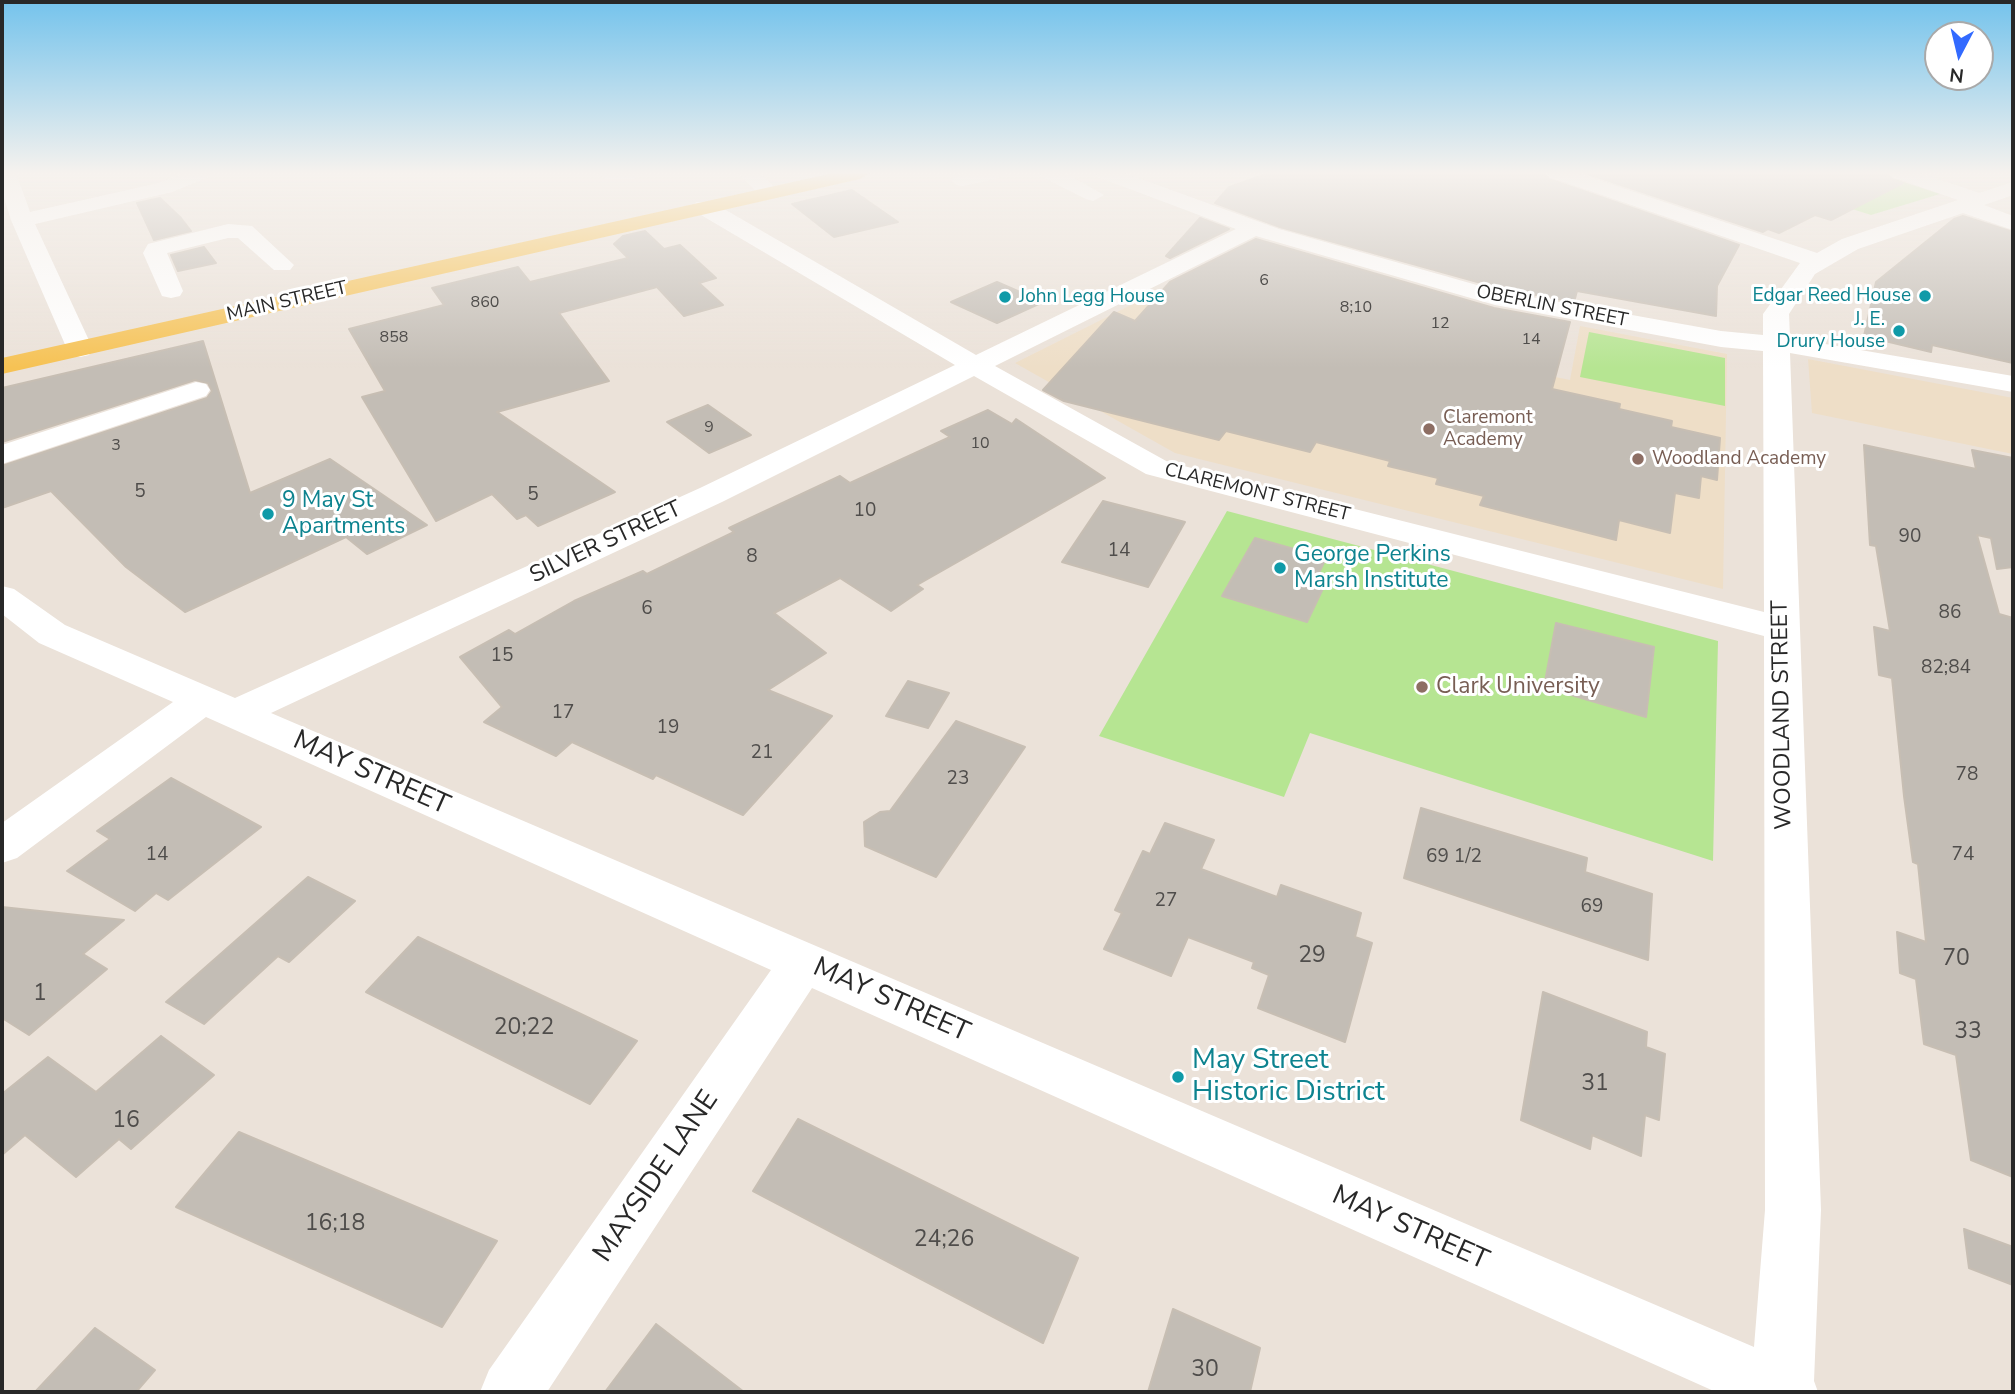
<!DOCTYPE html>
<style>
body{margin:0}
#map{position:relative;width:2015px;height:1394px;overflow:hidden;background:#ebe2d9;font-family:"Nunito Sans",sans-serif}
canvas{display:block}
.frame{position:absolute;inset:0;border:4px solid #282828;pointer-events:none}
.north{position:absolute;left:1924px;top:21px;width:70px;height:70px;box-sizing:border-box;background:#fff;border:2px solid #a9a9a9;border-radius:50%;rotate:187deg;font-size:19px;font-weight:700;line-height:28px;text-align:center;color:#282828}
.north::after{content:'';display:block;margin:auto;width:24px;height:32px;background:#326aff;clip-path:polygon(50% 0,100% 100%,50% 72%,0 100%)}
</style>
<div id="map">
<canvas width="2015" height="1394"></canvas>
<div class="frame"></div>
<div class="north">N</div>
</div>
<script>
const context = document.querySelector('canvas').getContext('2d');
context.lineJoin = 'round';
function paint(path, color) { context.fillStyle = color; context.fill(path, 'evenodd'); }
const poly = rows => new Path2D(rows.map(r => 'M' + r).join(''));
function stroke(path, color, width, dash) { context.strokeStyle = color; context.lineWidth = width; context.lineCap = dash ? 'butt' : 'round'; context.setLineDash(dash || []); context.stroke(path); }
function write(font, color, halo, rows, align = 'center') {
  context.font = font + ' "Nunito Sans",sans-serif'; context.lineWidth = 6; context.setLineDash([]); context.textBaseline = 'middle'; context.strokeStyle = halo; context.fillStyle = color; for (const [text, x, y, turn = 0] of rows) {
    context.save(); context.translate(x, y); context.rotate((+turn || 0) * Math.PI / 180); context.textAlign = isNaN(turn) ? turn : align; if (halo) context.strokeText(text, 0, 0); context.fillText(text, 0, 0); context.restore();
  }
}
const education = poly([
 [1163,289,1173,299,1570,380,1580,326,1727,354,1723,589,1175,453,1015,363],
 [1808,359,2013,398,2013,454,1812,413]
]);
const green = poly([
 [1829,173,1877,173,1940,194,1871,215,1782,187],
 [1589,332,1725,358,1725,406,1580,377],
 [1227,511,1718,641,1713,861,1310,733,1284,797,1099,736]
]);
const building = poly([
 [1269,173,1544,173,1549,179,1739,245,1717,286,1716,316,1577,291,1574,302,1499,288,1280,227,1215,203,1229,187,1269,173],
 [1585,173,1887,173,1892,179,1903,183,1831,220,1815,215,1779,233,1768,229,1763,232,1585,173],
 [852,190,898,222,834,237,792,204,852,190],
 [160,198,181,218,191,231,154,240,137,203,160,198],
 [1963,216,2013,232,2013,363,1932,345,1931,352,1864,336,1876,282,1954,219,1963,216],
 [1200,218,1229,229,1170,258,1166,256,1200,218],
 [645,231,664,249,680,245,716,278,699,283,723,305,684,316,657,287,559,313,609,381,497,412,615,492,538,526,526,515,517,519,492,494,436,521,362,397,385,391,349,329,444,305,432,288,518,267,530,282,628,258,614,244,623,236,645,231],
 [1256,239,1494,308,1570,322,1552,389,1620,404,1619,409,1672,421,1671,427,1720,438,1717,480,1701,476,1699,498,1675,493,1670,533,1619,520,1616,540,1480,505,1484,496,1436,484,1438,478,1388,466,1390,461,1316,442,1310,452,1226,431,1219,440,1064,401,1043,390,1114,312,1135,321,1170,282,1256,239],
 [204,247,216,263,178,271,171,255,204,247],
 [997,282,1043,302,997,323,951,302,997,282],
 [203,341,250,493,330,459,427,525,367,554,346,537,185,612,126,567,51,491,2,508,2,466,207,398,212,391,208,383,195,380,2,442,2,388,203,341],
 [708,405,751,435,709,453,667,422,708,405],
 [988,410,1012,424,1016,419,1105,478,917,585,923,589,891,611,840,578,774,613,826,653,768,690,832,716,743,815,656,775,653,779,572,742,556,756,484,722,502,707,460,657,509,630,515,634,574,601,643,571,647,574,734,532,729,528,840,476,850,483,950,437,941,431,988,410],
 [1864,445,1976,469,1972,450,2013,458,2013,567,1997,569,1991,538,1977,535,1999,614,2013,618,2013,1177,1971,1160,1956,1055,1924,1044,1916,979,1900,973,1897,932,1926,942,1918,864,1913,862,1904,796,1892,678,1879,675,1874,627,1890,631,1876,546,1870,545,1864,445],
 [1103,501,1185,522,1148,587,1062,562,1103,501],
 [1255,538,1326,558,1317,577,1327,580,1307,622,1222,596,1255,538],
 [1556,623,1654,647,1646,717,1544,687,1556,623],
 [908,681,949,693,928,728,886,716,908,681],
 [956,721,1025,747,936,877,865,846,864,822,880,812,890,811,956,721],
 [171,778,261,827,168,900,156,893,135,911,67,871,110,839,97,831,171,778],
 [1421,808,1587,858,1585,872,1652,894,1648,960,1404,878,1421,808],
 [1165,823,1214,840,1201,869,1277,897,1281,885,1361,913,1355,937,1372,943,1345,1042,1258,1008,1269,975,1252,968,1254,962,1188,937,1171,976,1104,949,1122,913,1115,910,1143,851,1150,854,1165,823],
 [308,877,355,901,289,962,278,956,204,1024,166,1002,308,877],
 [2,907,124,920,83,954,107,969,29,1035,2,1018,2,907],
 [418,937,583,1015,637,1041,590,1104,366,992,418,937],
 [1543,992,1647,1032,1646,1047,1665,1054,1659,1120,1645,1115,1641,1156,1592,1135,1590,1149,1521,1120,1543,992],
 [161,1036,214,1075,131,1149,119,1139,76,1177,25,1135,2,1155,2,1094,48,1057,96,1092,161,1036],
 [798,1119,1078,1258,1043,1343,753,1191,798,1119],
 [239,1132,497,1241,442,1327,176,1207,239,1132],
 [1964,1229,2013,1247,2013,1285,1969,1268,1964,1229],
 [1173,1309,1260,1348,1250,1392,1148,1392,1173,1309],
 [656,1324,744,1392,605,1392,656,1324],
 [95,1328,155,1370,136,1392,35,1392,95,1328]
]);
const minor = poly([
 [2,173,16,173,30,212,159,183,184,173,211,173,208,177,172,192,35,224,93,349,89,355,80,357,71,355,67,349,11,220,2,191,2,173],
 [596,173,644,173,634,179,606,179,596,173],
 [738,173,760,173,779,192,768,198,761,196,738,173],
 [966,173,1005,173,995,179,962,186,955,184,952,180,955,176,966,173],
 [1039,173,1065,173,1104,195,1093,201,1086,199,1042,177,1039,173],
 [1095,173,1124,173,1279,229,1498,291,1721,331,1763,335,1763,314,1800,263,1550,177,1547,173,1577,173,1817,253,1842,239,1958,200,1893,177,1890,173,1920,173,1979,193,2013,182,2013,195,1984,205,2013,216,2013,230,1963,213,1858,249,1815,274,1789,314,1790,338,2013,376,2013,392,1790,353,1821,1210,1814,1381,1818,1392,1716,1392,812,988,547,1392,480,1392,489,1370,771,970,206,717,17,858,2,863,2,823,173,702,39,643,2,614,2,586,14,589,65,625,235,698,700,488,955,365,696,212,693,207,696,202,712,202,976,355,1236,229,1098,177,1095,173],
 [1256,236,1495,305,1721,347,1763,351,1764,612,1168,462,995,366,1256,236],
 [974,376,1146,474,1764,636,1765,1210,1754,1347,271,713,722,502,974,376],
 [228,224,252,226,294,265,290,270,274,270,238,238,228,238,167,253,183,291,180,296,171,298,162,296,143,253,148,244,228,224],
 [196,382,206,384,210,390,206,396,2,464,2,445,196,382]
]);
const major = poly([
 [833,173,870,173,860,179,2,374,2,358,833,173]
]);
const markers = [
 [1925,296,7,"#0f9aa8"],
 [1005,297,7,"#0f9aa8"],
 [1899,331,7,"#0f9aa8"],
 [1429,429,7,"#8d6e63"],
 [1638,459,7,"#8d6e63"],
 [268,514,7,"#0f9aa8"],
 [1280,568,7,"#0f9aa8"],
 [1422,687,7,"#8d6e63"],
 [1178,1077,7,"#0f9aa8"]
];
const farNumbernames = [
 ["6",1264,281],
 ["860",485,303],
 ["8;10",1356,308],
 ["12",1440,324],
 ["858",394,338],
 ["14",1531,340],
 ["9",709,428],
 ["10",980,444],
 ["3",116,446]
];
const farCulturenames = [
 ["Edgar Reed House",1911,296],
 ["John Legg House",1019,297,"left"],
 ["J. E.",1885,320],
 ["Drury House",1885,342]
];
const farStreetnames = [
 ["MAIN STREET",287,302,-13],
 ["OBERLIN STREET",1552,307,11],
 ["CLAREMONT STREET",1257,493,14]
];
const farEducationnames = [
 ["Claremont",1443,418],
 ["Academy",1443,440],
 ["Woodland Academy",1652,459]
];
const numberNames = [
 ["5",140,492],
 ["5",533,495],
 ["10",865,511],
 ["90",1910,537],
 ["14",1119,551],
 ["8",752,557],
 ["6",647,609],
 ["86",1950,613],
 ["15",502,656],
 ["82;84",1946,668],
 ["17",563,713],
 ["19",668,728],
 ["21",762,753],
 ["78",1967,775],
 ["23",958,779],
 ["14",157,855],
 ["74",1963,855],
 ["69 1/2",1454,857],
 ["27",1166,901],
 ["69",1592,907]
];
const cultureNames = [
 ["9 May St",282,501],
 ["Apartments",282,527],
 ["George Perkins",1294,555],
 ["Marsh Institute",1294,581]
];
const streetNames = [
 ["SILVER STREET",606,543,-25],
 ["WOODLAND STREET",1783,715,-91]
];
const educationNames = [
 ["Clark University",1436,687]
];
const nearNumbernames = [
 ["29",1312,956],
 ["70",1956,959],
 ["1",40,994],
 ["20;22",524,1028],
 ["33",1968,1032],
 ["31",1595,1084],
 ["16",126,1121],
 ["16;18",335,1224],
 ["24;26",944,1240],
 ["30",1205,1370]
];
const nearStreetnames = [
 ["MAY STREET",371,774,24],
 ["MAY STREET",891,1001,24],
 ["MAYSIDE LANE",657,1177,-56],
 ["MAY STREET",1410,1229,24]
];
const nearCulturenames = [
 ["May Street",1192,1061],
 ["Historic District",1192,1093]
];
paint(education, '#eedec7');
paint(green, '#b6e592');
paint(building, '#c3bdb5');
stroke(building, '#c7beb3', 2);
paint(minor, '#fff');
paint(major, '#f6c254');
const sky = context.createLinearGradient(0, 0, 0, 368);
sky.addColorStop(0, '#74c3ec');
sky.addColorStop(0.47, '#f6f2ee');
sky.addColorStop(1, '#f6f2ee00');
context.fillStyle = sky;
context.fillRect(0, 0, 2015, 368);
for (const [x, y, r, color] of markers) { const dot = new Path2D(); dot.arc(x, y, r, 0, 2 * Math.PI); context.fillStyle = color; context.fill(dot); stroke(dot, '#fff', 2.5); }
write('16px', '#4f4d4b', null, farNumbernames);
write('19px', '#0d838f', '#fff', farCulturenames, 'right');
write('19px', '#282828', '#fff', farStreetnames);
write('19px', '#785e54', '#fff', farEducationnames, 'left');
write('19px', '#4f4d4b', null, numberNames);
write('23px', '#0d838f', '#fff', cultureNames, 'left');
write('23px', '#282828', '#fff', streetNames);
write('23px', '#785e54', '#fff', educationNames, 'left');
write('23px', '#4f4d4b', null, nearNumbernames);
write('28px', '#282828', '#fff', nearStreetnames);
write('28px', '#0d838f', '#fff', nearCulturenames, 'left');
</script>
